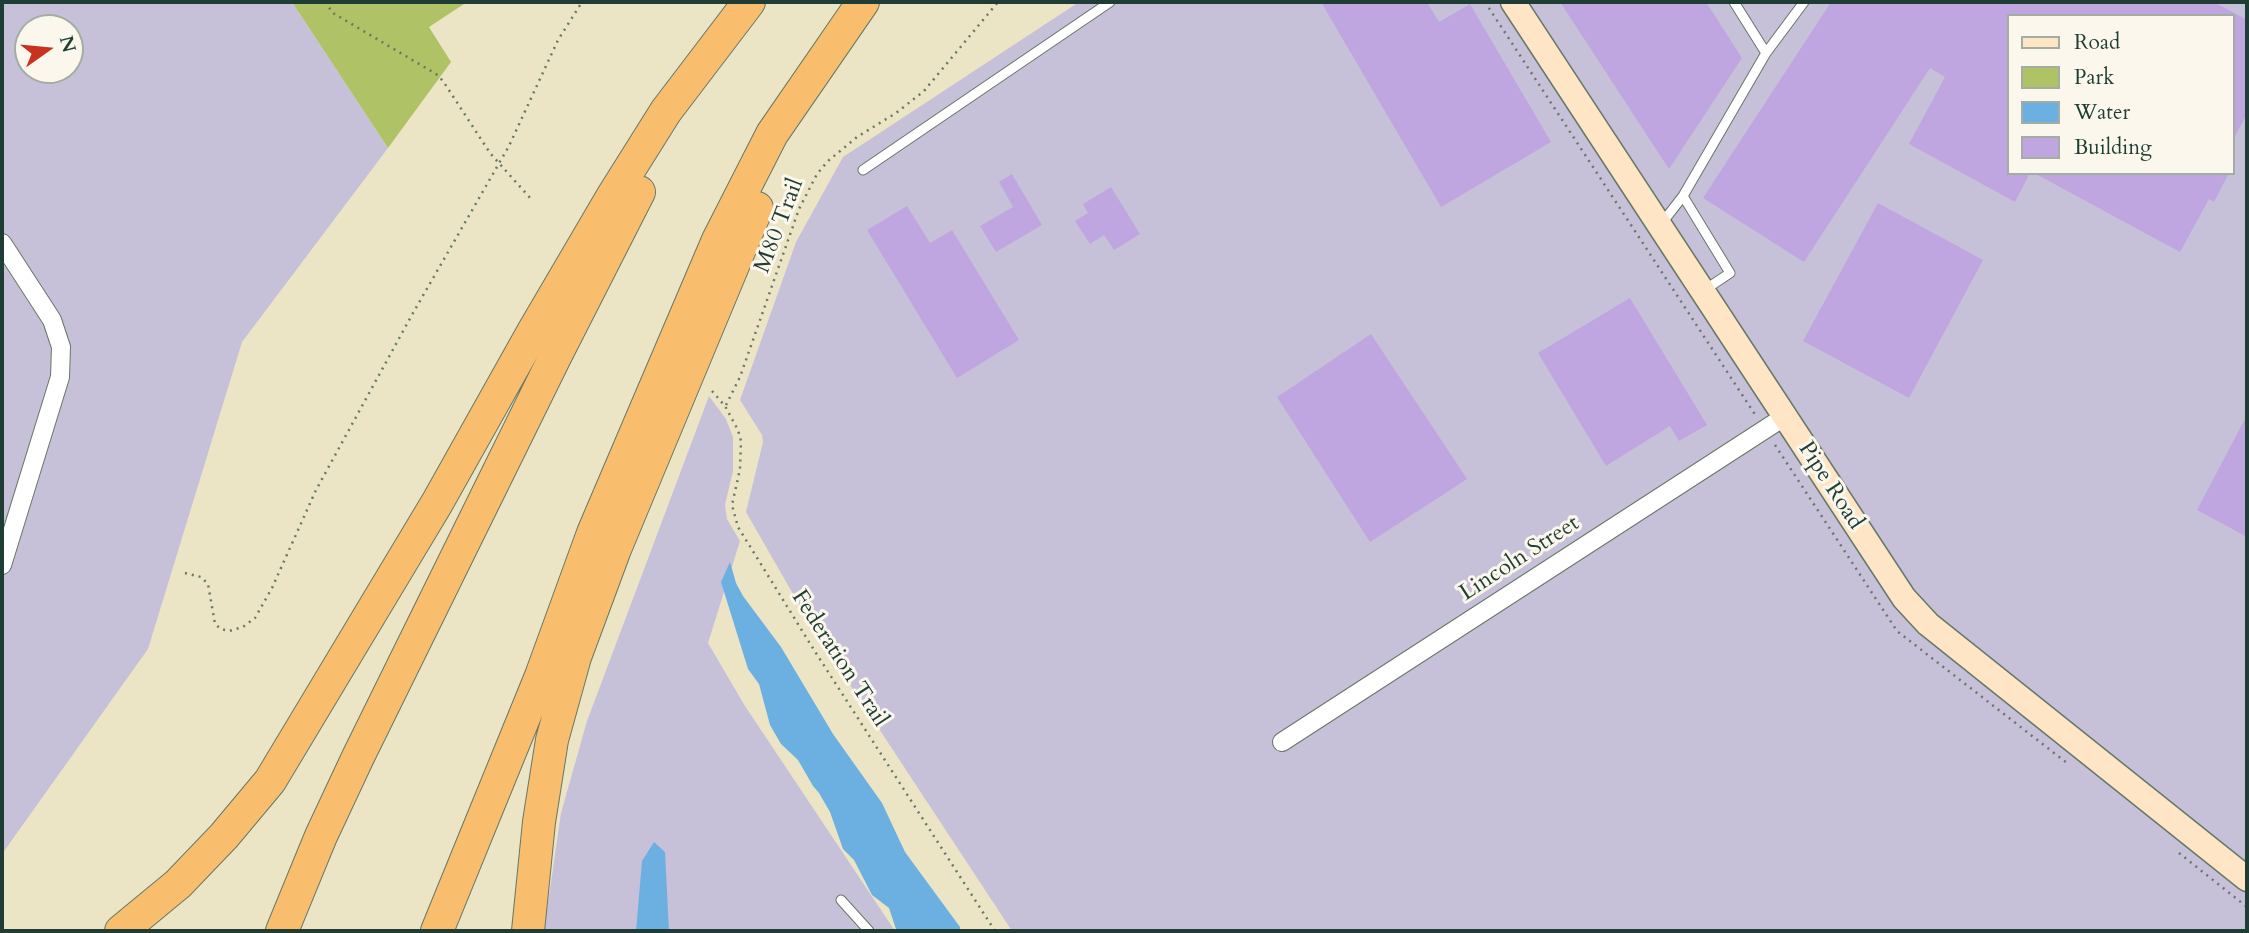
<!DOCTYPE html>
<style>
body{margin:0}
#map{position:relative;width:2249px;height:933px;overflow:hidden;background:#ebe5c6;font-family:Cardo,serif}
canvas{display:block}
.frame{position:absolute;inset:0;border:4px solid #1f3d34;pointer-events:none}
.legend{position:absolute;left:2007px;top:14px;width:228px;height:161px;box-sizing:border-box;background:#fbf7ec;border:2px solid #a3ada2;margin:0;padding:9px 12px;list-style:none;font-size:21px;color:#1f3d34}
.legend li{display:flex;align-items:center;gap:14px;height:35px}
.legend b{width:35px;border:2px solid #a3ada2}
.north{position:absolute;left:14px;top:14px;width:70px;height:70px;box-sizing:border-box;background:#fbf7ec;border:2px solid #a3ada2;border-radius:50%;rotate:75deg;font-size:19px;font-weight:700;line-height:28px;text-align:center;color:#1f3d34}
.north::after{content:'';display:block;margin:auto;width:24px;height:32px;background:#c8321e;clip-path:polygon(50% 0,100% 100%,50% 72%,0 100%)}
</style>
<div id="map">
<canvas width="2249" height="933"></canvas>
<div class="frame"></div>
<ul class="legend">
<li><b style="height:9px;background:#fde5c5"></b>Road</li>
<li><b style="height:19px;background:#afc265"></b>Park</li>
<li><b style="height:19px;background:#6bb0e1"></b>Water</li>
<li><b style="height:19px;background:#c0a6e0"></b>Building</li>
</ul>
<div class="north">N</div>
</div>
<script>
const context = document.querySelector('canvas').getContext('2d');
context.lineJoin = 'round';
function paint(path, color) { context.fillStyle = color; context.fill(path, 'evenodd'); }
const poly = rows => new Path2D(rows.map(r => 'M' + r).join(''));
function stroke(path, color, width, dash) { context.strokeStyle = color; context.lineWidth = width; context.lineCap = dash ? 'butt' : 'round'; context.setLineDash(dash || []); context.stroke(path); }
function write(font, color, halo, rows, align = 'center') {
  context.font = font + ' Cardo,serif'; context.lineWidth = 6; context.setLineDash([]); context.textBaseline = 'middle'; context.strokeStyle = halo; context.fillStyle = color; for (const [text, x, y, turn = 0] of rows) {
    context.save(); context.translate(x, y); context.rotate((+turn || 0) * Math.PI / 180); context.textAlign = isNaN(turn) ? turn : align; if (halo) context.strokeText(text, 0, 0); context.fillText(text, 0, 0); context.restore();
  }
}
const industrial = poly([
 [2,2,292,2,388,148,242,342,148,649,2,854],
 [28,28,70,28,70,70,28,70],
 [1079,2,2247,2,2247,931,1012,931,812,627,746,512,763,442,762,435,740,400,796,242,843,157],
 [2009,16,2233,16,2233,173,2009,173],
 [709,396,726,419,733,437,733,471,725,505,727,519,740,541,708,643,745,706,895,931,544,931,561,813,587,721]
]);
const green = poly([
 [292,2,467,2,429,27,451,62,388,148]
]);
const water = poly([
 [730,562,736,583,743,596,781,647,833,734,882,803,905,852,960,927,960,931,900,931,896,929,889,908,872,895,854,860,843,849,830,812,819,793,813,786,798,760,781,744,770,725,759,684,748,669,721,582],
 [654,842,665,852,669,931,636,931,642,861]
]);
const building = poly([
 [1321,2,1427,2,1439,22,1470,4,1551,142,1441,207],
 [1560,2,1706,2,1742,58,1669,169],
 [1831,2,2214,2,2247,20,2247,114,2233,140,2233,16,2009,16,2009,173,2030,173,2015,202,1909,144,1945,77,1930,68,1804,262,1703,198],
 [2034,173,2229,173,2214,202,2209,199,2180,252],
 [1012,174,1042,225,996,252,980,226,1013,207,999,182],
 [1111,187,1140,234,1114,250,1104,235,1090,244,1075,221,1088,213,1083,204],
 [1878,203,1983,260,1909,398,1803,341],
 [907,206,930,243,952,230,1019,340,957,378,867,230],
 [1630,298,1707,425,1679,441,1670,426,1606,466,1538,353],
 [1371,334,1467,479,1370,542,1277,397],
 [2247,415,2247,537,2197,510]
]);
const path = poly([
 [325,2,333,13,436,74,443,81,490,153,531,199],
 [1485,2,1756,416],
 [712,391,725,406,738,430,741,441,740,469,732,505,738,527,814,650,995,931],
 [726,405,740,377,799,209,817,174,828,161,857,137,896,113,924,91,998,2],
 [1775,445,1897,631,2067,763],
 [185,573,201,577,208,584,215,624,221,629,229,631,243,627,255,618,272,588,316,490,413,313,509,146,558,40,582,2],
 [2179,853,2247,907]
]);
const lane = poly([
 [1734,2,1766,53],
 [863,170,1110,2],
 [1662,223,1683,196],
 [1703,291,1730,273,1683,196,1766,53,1804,2],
 [841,900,869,931]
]);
const street = poly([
 [2,243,52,320,61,347,60,377,2,565],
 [1282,742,1784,417]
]);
const secondary = poly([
 [1513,2,1904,598,1928,624,2247,879]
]);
const highway = poly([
 [121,931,178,884,224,836,270,781,437,503,534,330,612,197,666,111,749,2],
 [282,931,321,836,358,757,555,357,639,192],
 [437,931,541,676,593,533,718,240,772,134,863,2],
 [528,931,539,822,552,740,575,657,615,549,757,208]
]);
const streetNames = [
 ["M80 Trail",780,226,-69],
 ["Pipe Road",1830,486,57],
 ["Lincoln Street",1520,559,-33],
 ["Federation Trail",839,659,57]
];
paint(industrial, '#c7c0d9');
paint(green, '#afc265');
paint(water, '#6bb0e1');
paint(building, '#c0a6e0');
stroke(lane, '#667867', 11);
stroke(street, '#667867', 20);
stroke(secondary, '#667867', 27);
stroke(highway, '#667867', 34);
stroke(path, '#667867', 2.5, [2, 5]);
stroke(lane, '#fff', 9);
stroke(street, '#fff', 18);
stroke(secondary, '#fde5c5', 24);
stroke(highway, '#f9be6d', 32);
write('23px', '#1f3d34', '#fbf7ec', streetNames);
</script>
